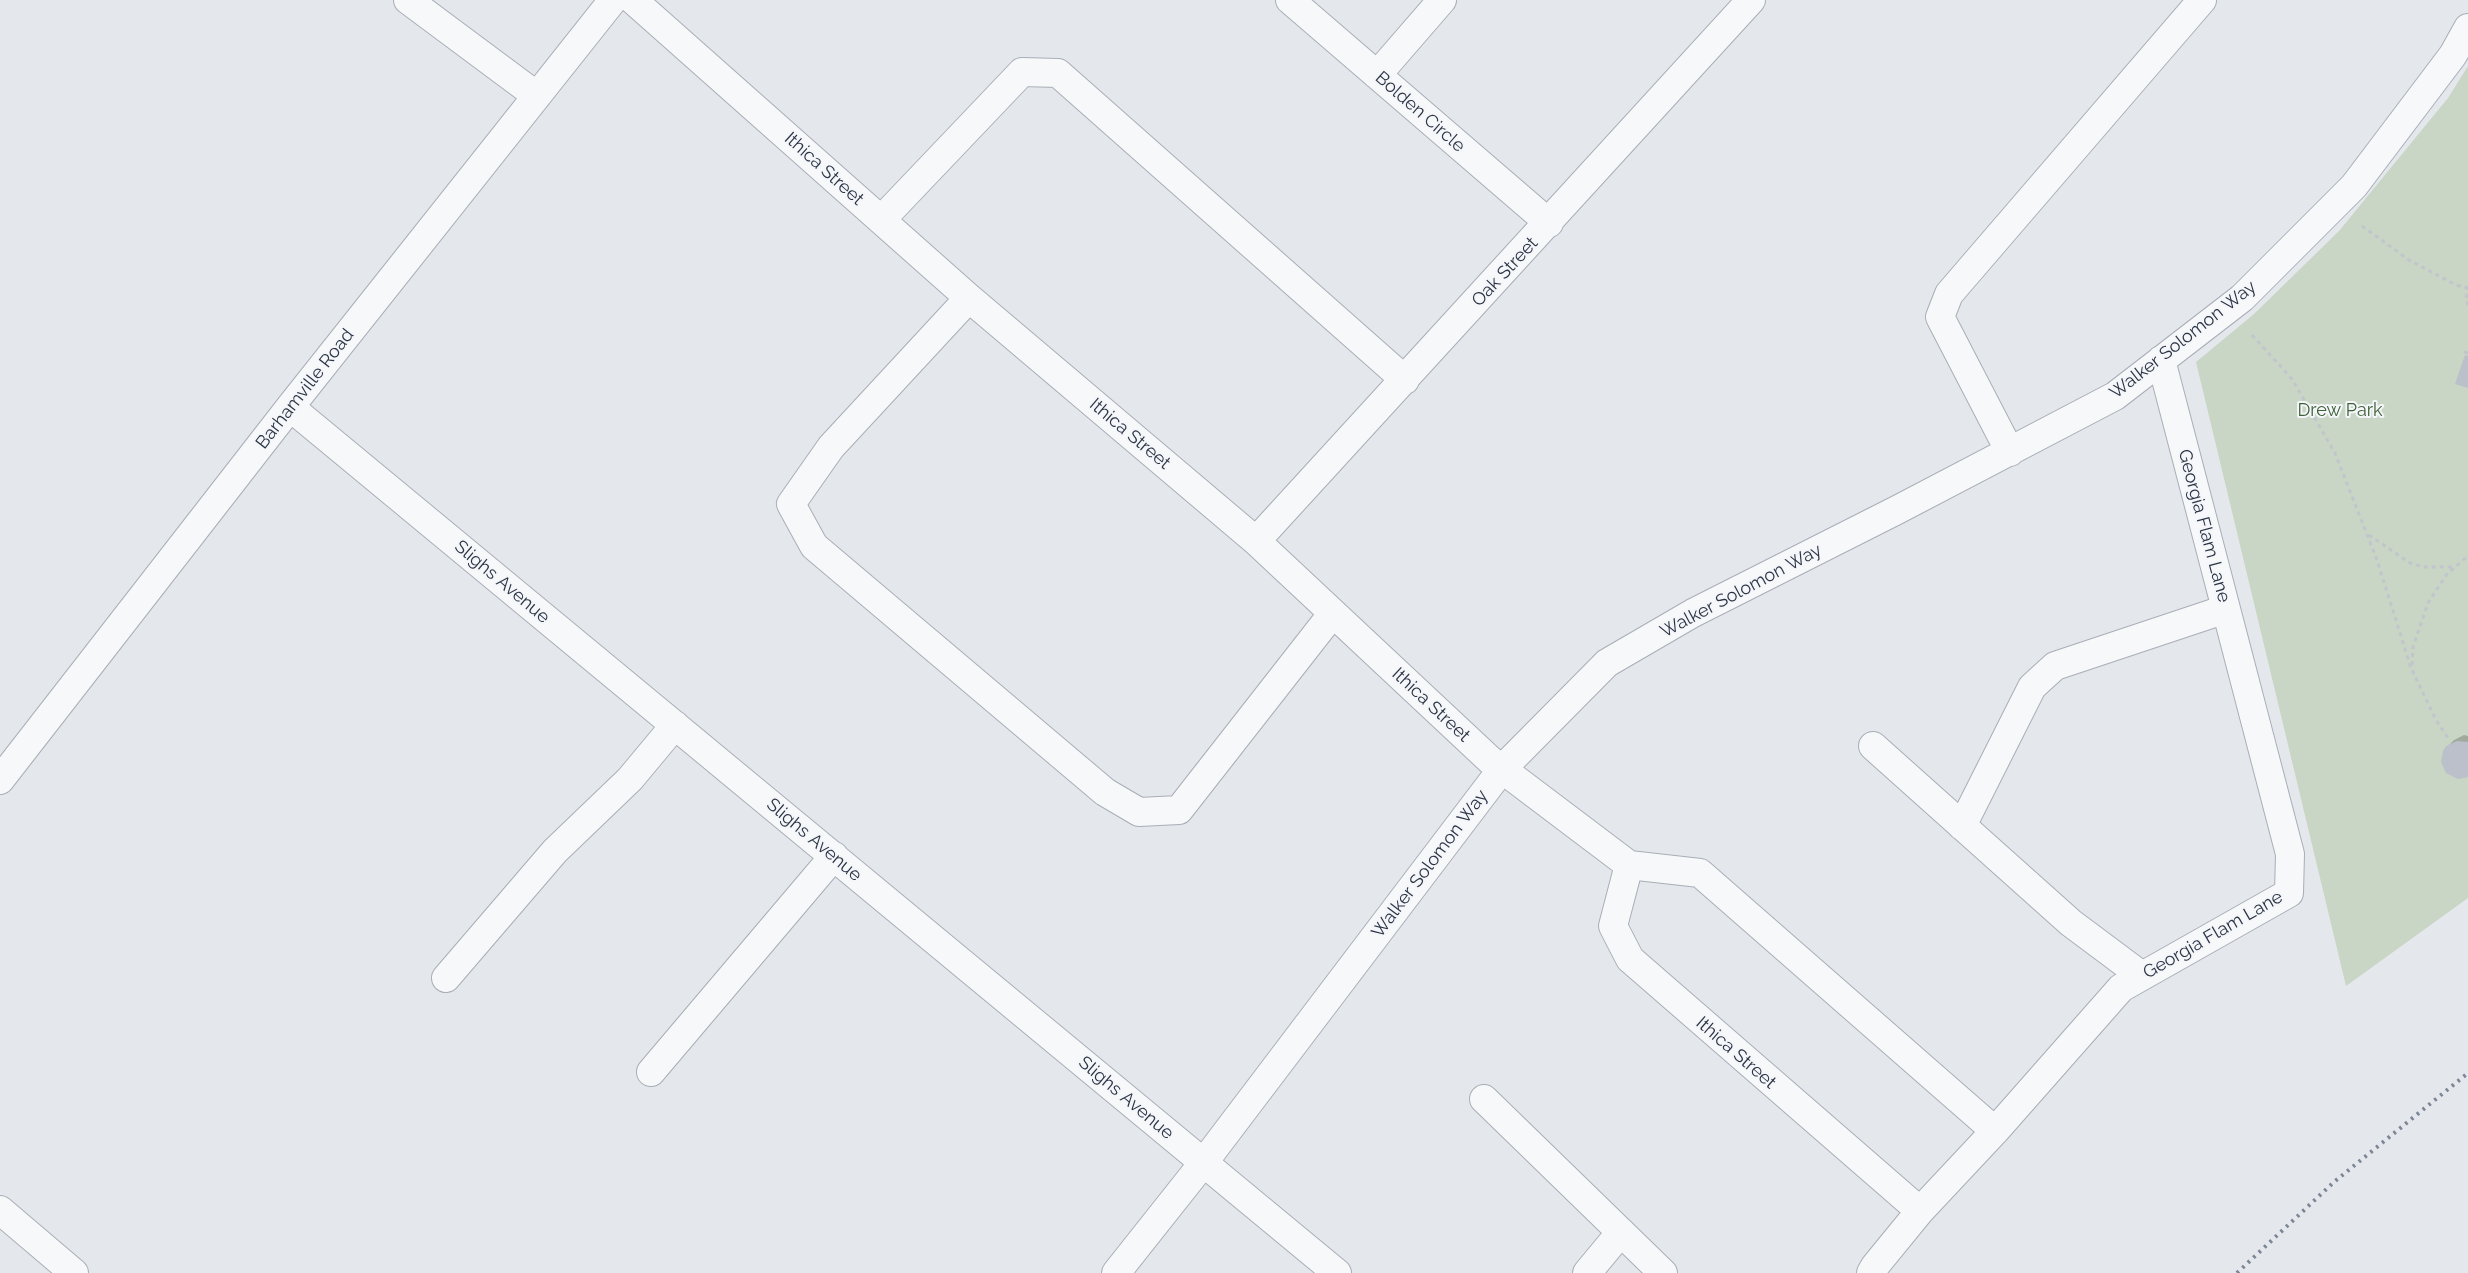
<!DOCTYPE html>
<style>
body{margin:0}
canvas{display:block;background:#e4e7ec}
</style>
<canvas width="2468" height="1273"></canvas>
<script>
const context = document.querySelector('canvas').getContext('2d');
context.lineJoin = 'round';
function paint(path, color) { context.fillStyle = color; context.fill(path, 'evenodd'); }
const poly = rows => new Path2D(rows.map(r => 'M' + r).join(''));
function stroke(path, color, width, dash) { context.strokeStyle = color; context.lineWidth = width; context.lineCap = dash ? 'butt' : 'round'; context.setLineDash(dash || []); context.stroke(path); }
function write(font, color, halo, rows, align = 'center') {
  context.font = font + ' Raleway,sans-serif'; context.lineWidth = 4; context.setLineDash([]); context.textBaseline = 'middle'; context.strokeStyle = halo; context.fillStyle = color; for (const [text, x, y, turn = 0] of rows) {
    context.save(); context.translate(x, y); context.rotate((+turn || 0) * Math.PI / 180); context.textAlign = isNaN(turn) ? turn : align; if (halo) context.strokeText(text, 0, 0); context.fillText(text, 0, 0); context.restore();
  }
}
const green = poly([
 [2468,66,2468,898,2346,986,2196,362,2254,314,2339,231,2448,98]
]);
const shadow = poly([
 [2464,735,2468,736,2468,775,2447,747,2454,740]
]);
const building = poly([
 [2465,355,2468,356,2468,388,2455,384],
 [2457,741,2468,742,2468,777,2464,778,2458,779,2446,773,2441,762,2443,751,2446,746]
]);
const path = poly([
 [2362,226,2409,260,2456,285,2467,288],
 [2468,286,2466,299,2468,305],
 [2252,335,2292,379,2335,453,2377,560,2411,668,2436,720,2448,738],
 [2464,352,2468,353],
 [2369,535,2410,563,2423,567,2453,567],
 [2412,665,2413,647,2428,603,2447,574,2468,556]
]);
const minor = poly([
 [408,0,537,96],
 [633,0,969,298,1256,541,1490,760,1629,865,1700,873,1995,1131],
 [1290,0,1549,223],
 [1377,75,1442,0],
 [881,220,1022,72,1058,73,1405,380],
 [969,298,831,447,791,504,814,546,1105,792,1139,812,1179,810,1333,613],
 [290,407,1337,1273],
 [2010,452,1940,317,1949,294,2202,0],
 [1256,541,1751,0],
 [1873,746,2071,923,2142,976],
 [0,780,290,407,613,0],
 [1962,826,2032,687,2055,666,2226,609],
 [1629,865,1613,926,1630,959,1920,1211],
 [446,978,555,851,630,779,675,725],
 [651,1072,834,856],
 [1484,1099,1663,1273],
 [0,1210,74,1273],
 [1116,1273,1204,1162,1502,769,1607,663,1693,613,1897,510,2115,396,2242,298,2354,186,2453,55,2468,28],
 [1587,1273,1621,1232],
 [1871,1273,1875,1266,1920,1211,1995,1131,2121,988,2289,893,2290,854,2161,360]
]);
const rail = poly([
 [2237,1273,2334,1182,2468,1073]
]);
const streetNames = [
 ["Bolden Circle",1420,112,41],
 ["Ithica Street",824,169,42],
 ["Oak Street",1505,272,-47],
 ["Walker Solomon Way",2183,340,-38],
 ["Barhamville Road",305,389,-52],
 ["Ithica Street",1130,434,40],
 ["Georgia Flam Lane",2204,526,75],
 ["Slighs Avenue",502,582,40],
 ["Walker Solomon Way",1741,591,-28],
 ["Ithica Street",1431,705,43],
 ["Slighs Avenue",814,840,40],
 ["Walker Solomon Way",1430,864,-53],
 ["Georgia Flam Lane",2213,935,-30],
 ["Ithica Street",1736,1053,41],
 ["Slighs Avenue",1126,1098,40]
];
const parkNames = [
 ["Drew Park",2340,411]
];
paint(green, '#c9d6c5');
paint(shadow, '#0003');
paint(building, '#bbc0ca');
stroke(minor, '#a9aeb7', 30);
stroke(path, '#c2c5cb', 3, [4, 4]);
stroke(minor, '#f7f8fa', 28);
stroke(rail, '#7d8696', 4, [2.5, 5]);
write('18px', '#2b3445', '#f4f6f9', streetNames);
write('18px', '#3f6138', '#f4f6f9', parkNames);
</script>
